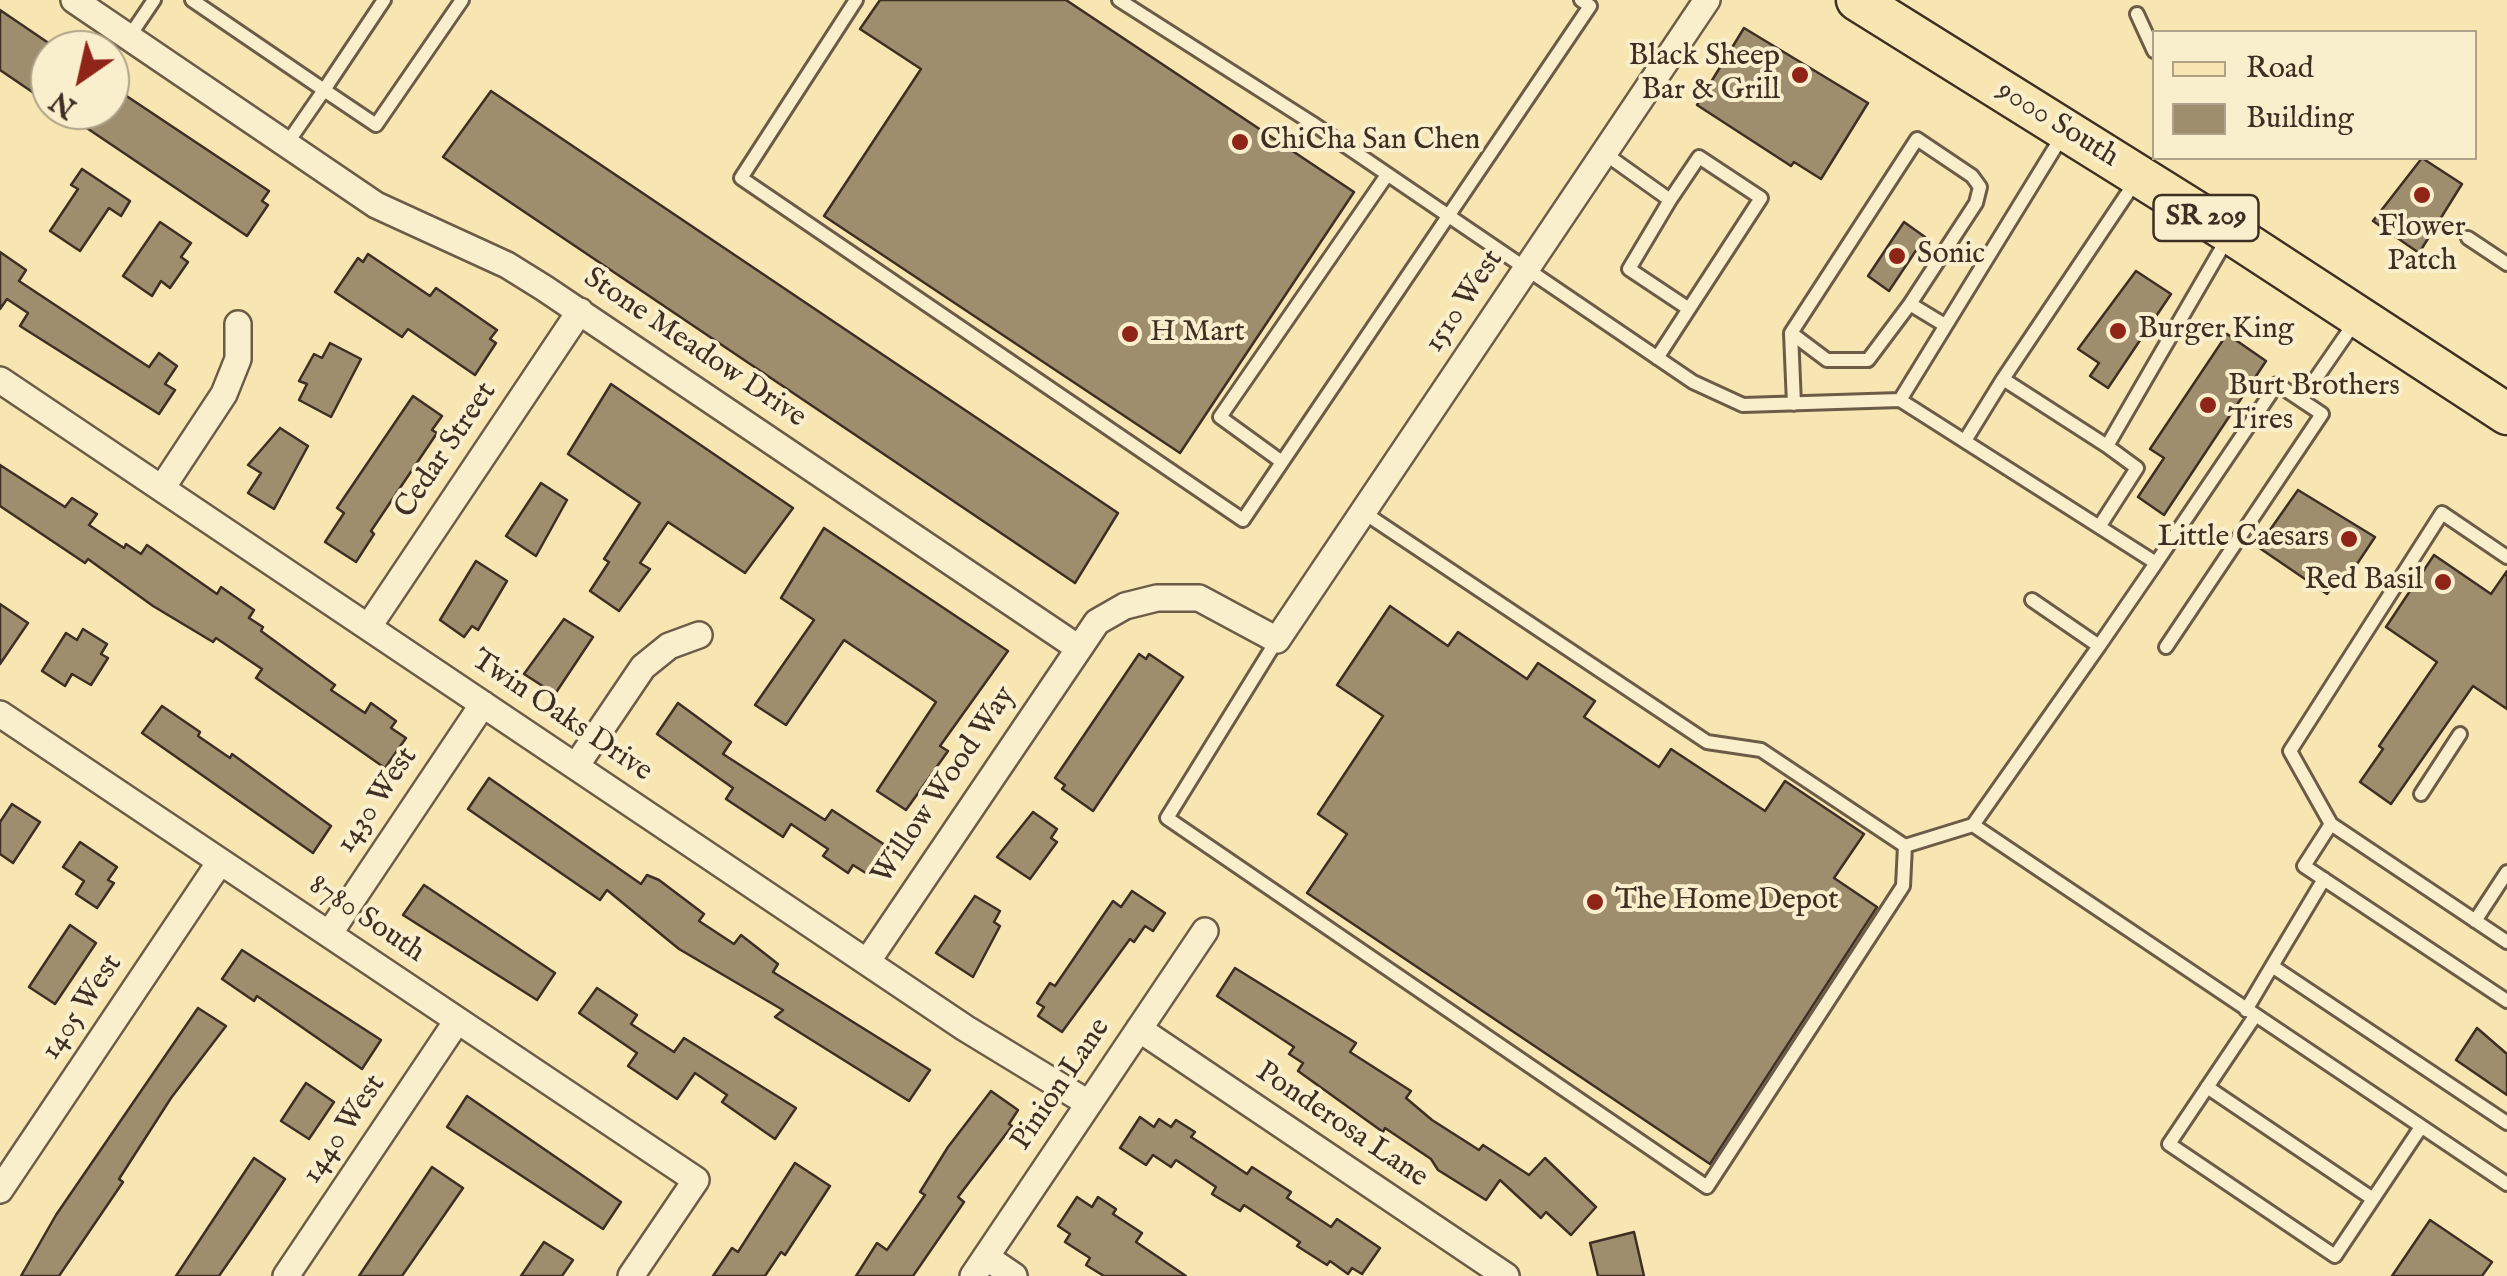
<!DOCTYPE html>
<style>
body{margin:0}
#map{position:relative;width:2507px;height:1276px;overflow:hidden;background:#f7e6b2;font-family:"IM FELL English",serif}
canvas{display:block}
.legend{position:absolute;left:2152px;top:30px;width:325px;height:130px;box-sizing:border-box;background:#faefcd;border:2px solid #afa289;margin:0;padding:12px 18px;list-style:none;font-size:30px;color:#3e2e23}
.legend li{display:flex;align-items:center;gap:20px;height:50px}
.legend b{width:50px;border:2px solid #afa289}
.north{position:absolute;left:30px;top:30px;width:100px;height:100px;box-sizing:border-box;background:#faefcd;border:2px solid #afa289;border-radius:50%;rotate:214deg;font-size:28px;font-weight:700;line-height:40px;text-align:center;color:#3e2e23}
.north::after{content:'';display:block;margin:auto;width:35px;height:45px;background:#8f2418;clip-path:polygon(50% 0,100% 100%,50% 72%,0 100%)}
</style>
<div id="map">
<canvas width="2507" height="1276"></canvas>
<ul class="legend">
<li><b style="height:12px;background:#f7e6b2"></b>Road</li>
<li><b style="height:28px;background:#9e8e6d"></b>Building</li>
</ul>
<div class="north">N</div>
</div>
<script>
const context = document.querySelector('canvas').getContext('2d');
context.lineJoin = 'round';
function paint(path, color) { context.fillStyle = color; context.fill(path, 'evenodd'); }
const poly = rows => new Path2D(rows.map(r => 'M' + r).join(''));
function stroke(path, color, width, dash) { context.strokeStyle = color; context.lineWidth = width; context.lineCap = dash ? 'butt' : 'round'; context.setLineDash(dash || []); context.stroke(path); }
function write(font, color, halo, rows, align = 'center') {
  context.font = font + ' "IM FELL English",serif'; context.lineWidth = 8; context.setLineDash([]); context.textBaseline = 'middle'; context.strokeStyle = halo; context.fillStyle = color; for (const [text, x, y, turn = 0] of rows) {
    context.save(); context.translate(x, y); context.rotate((+turn || 0) * Math.PI / 180); context.textAlign = isNaN(turn) ? turn : align; if (halo) context.strokeText(text, 0, 0); context.fillText(text, 0, 0); context.restore();
  }
}
const building = poly([
 [880,0,1066,0,1354,192,1180,453,824,216,921,69,860,29,880,0],
 [0,10,50,44,50,104,0,70,0,10],
 [1744,28,1868,103,1821,179,1794,162,1791,166,1697,105,1744,28],
 [110,85,269,191,262,201,268,205,247,236,60,110,110,110,110,85],
 [491,91,1118,513,1075,583,443,157,491,91],
 [2422,158,2462,184,2419,253,2373,221,2422,158],
 [82,169,130,201,121,216,109,208,80,251,50,231,78,189,71,185,82,169],
 [160,222,191,243,181,257,188,262,170,288,161,281,152,296,123,276,160,222],
 [1904,222,1925,237,1889,291,1868,276,1904,222],
 [0,252,26,270,19,281,120,348,149,367,159,353,177,366,165,384,175,390,159,414,20,326,28,313,7,299,0,309,0,252],
 [368,254,430,296,436,288,497,330,490,339,496,343,475,375,408,329,402,337,335,292,358,258,363,262,368,254],
 [2136,271,2171,294,2108,388,2090,376,2099,363,2078,349,2136,271],
 [2227,334,2266,361,2164,515,2138,497,2164,458,2150,449,2227,334],
 [330,343,361,359,331,417,299,400,307,384,299,381,314,354,322,358,330,343],
 [611,384,793,508,745,573,668,522,640,563,650,569,619,611,590,591,609,562,604,559,640,503,568,454,611,384],
 [413,396,442,416,432,430,437,433,371,531,374,534,356,562,325,542,344,513,337,508,413,396],
 [280,428,308,446,274,509,248,493,261,473,248,465,280,428],
 [0,465,65,507,72,498,97,514,89,525,124,548,126,544,141,554,147,545,217,594,221,587,254,610,249,618,263,627,261,631,335,685,331,690,365,713,371,703,396,721,391,728,406,738,385,768,256,678,262,669,216,638,213,642,153,606,88,559,85,563,0,506,0,465],
 [541,483,567,500,536,556,506,536,541,483],
 [2298,490,2375,537,2343,585,2336,580,2327,594,2258,547,2298,490],
 [824,528,1008,651,940,746,948,751,906,810,877,791,936,702,920,691,844,640,786,725,755,705,814,620,781,598,824,528],
 [2434,555,2491,594,2507,571,2507,709,2473,686,2391,804,2360,782,2383,749,2379,746,2437,662,2386,627,2434,555],
 [476,561,507,581,478,630,472,626,464,637,440,620,476,561],
 [0,604,28,623,0,664,0,604],
 [1390,606,1448,646,1458,632,1527,679,1538,663,1595,701,1584,717,1659,767,1671,749,1765,811,1785,781,1864,834,1834,878,1877,907,1710,1164,1307,893,1347,834,1318,814,1383,716,1337,685,1390,606],
 [564,619,593,637,555,694,524,674,564,619],
 [83,629,107,644,101,654,108,658,91,685,72,674,65,686,42,671,66,633,77,640,83,629],
 [1139,654,1146,659,1149,654,1183,677,1093,811,1062,789,1065,785,1055,778,1139,654],
 [678,703,731,742,723,754,825,820,832,810,888,847,869,875,853,865,848,873,823,856,828,849,791,824,783,837,726,799,733,788,657,734,678,703],
 [162,706,200,732,198,736,230,758,232,754,331,826,313,853,142,733,162,706],
 [489,778,641,884,647,875,659,880,704,914,699,921,734,944,741,935,778,964,773,972,930,1070,909,1101,775,1017,783,1010,679,949,607,890,600,900,468,809,489,778],
 [12,804,40,822,13,863,0,854,0,822,12,804],
 [1033,812,1057,829,1051,838,1057,842,1030,879,997,857,1033,812],
 [80,842,117,867,108,880,114,883,97,908,76,894,84,881,63,867,80,842],
 [424,885,555,973,537,1000,403,915,424,885],
 [1132,891,1165,913,1153,931,1145,926,1134,942,1130,939,1062,1032,1038,1016,1044,1007,1037,1003,1050,983,1055,986,1113,901,1121,907,1132,891],
 [975,896,1000,911,994,922,1000,926,973,977,936,953,975,896],
 [70,925,96,943,55,1004,29,987,70,925],
 [242,950,381,1040,362,1069,257,996,254,1001,222,979,242,950],
 [1235,968,1356,1043,1350,1052,1411,1091,1406,1098,1432,1120,1479,1150,1483,1145,1529,1175,1545,1158,1596,1207,1571,1235,1546,1212,1541,1218,1500,1180,1486,1200,1438,1170,1431,1159,1385,1128,1383,1132,1298,1071,1303,1063,1289,1054,1294,1047,1217,996,1235,968],
 [597,988,637,1015,631,1024,674,1052,684,1038,796,1108,775,1139,722,1102,727,1095,695,1073,677,1099,628,1066,637,1053,579,1013,597,988],
 [198,1008,226,1026,171,1098,119,1179,123,1182,59,1276,21,1276,56,1215,198,1008],
 [2477,1028,2507,1054,2507,1095,2456,1060,2477,1028],
 [306,1083,334,1102,309,1139,281,1121,306,1083],
 [991,1091,1018,1110,1009,1124,1012,1126,958,1197,964,1202,913,1276,856,1276,877,1243,887,1250,925,1195,920,1192,948,1147,991,1091],
 [467,1096,621,1202,603,1229,447,1127,467,1096],
 [1140,1117,1154,1127,1159,1119,1171,1127,1176,1120,1195,1132,1191,1137,1202,1144,1247,1174,1252,1167,1291,1192,1287,1198,1331,1227,1337,1219,1380,1248,1362,1274,1352,1268,1348,1274,1330,1261,1327,1265,1297,1246,1300,1242,1244,1205,1240,1211,1212,1194,1216,1187,1176,1160,1171,1167,1153,1155,1146,1165,1120,1148,1140,1117],
 [254,1158,285,1179,248,1234,219,1276,176,1276,254,1158],
 [795,1163,830,1186,785,1255,781,1252,765,1276,713,1276,732,1248,738,1252,795,1163],
 [432,1167,463,1188,402,1276,359,1276,432,1167],
 [1077,1197,1092,1207,1098,1197,1116,1209,1113,1214,1142,1233,1136,1242,1186,1276,1104,1276,1086,1265,1090,1258,1065,1242,1070,1234,1058,1226,1077,1197],
 [2430,1220,2492,1262,2482,1276,2392,1276,2430,1220],
 [1634,1232,1644,1276,1598,1276,1590,1243,1634,1232],
 [544,1242,573,1260,562,1276,521,1276,544,1242]
]);
const service = poly([
 [192,0,324,90,384,0],
 [856,0,741,178,1243,520,1590,6,1581,0],
 [1119,0,1312,123,1693,382,1743,405,1900,400,2156,563,2277,384,2301,400,2357,319],
 [2137,14,2154,51],
 [129,37,154,0],
 [286,145,324,90,376,125,462,0],
 [1604,153,1670,200,1699,157,1761,198,1657,358],
 [2135,182,2003,379,2107,446,2227,239],
 [1670,200,1629,269,1689,309],
 [2468,238,2507,264],
 [1791,333,1827,360,1868,360,1910,304],
 [1900,400,2064,133],
 [1794,404,1791,333,1917,139,1972,176,1980,187,1976,203,1910,304,1943,324],
 [1966,439,2003,379],
 [1282,462,1220,417,1387,175],
 [1363,512,1707,742,1761,750,1905,846,1973,825],
 [2101,524,2137,468,2107,446],
 [2507,557,2442,513,2290,751,2331,824,2304,866,2507,1001],
 [2032,600,2099,646,1973,825,2507,1184],
 [1277,640,1167,818,1707,1187,1903,886,1905,846],
 [2099,646,2156,563],
 [2166,647,2322,414,2301,400],
 [2421,794,2460,734],
 [2331,824,2507,942],
 [2324,879,2272,966,2507,1123],
 [2475,921,2507,872],
 [2246,1010,2272,966],
 [2255,1016,2169,1144,2335,1256,2421,1127],
 [2207,1087,2373,1199]
]);
const minor = poly([
 [74,0,376,205,507,265,544,288,1077,647],
 [0,380,965,1028,1088,1103],
 [162,488,224,394,238,359,238,324],
 [369,626,580,311],
 [0,714,696,1180,631,1276],
 [576,766,643,667,669,646,699,635],
 [329,934,483,704],
 [867,962,1097,622,1125,606,1157,598,1199,598,1277,640,1707,0],
 [1139,1029,1506,1276],
 [0,1190,220,862],
 [986,1257,1014,1276],
 [286,1276,457,1021],
 [973,1276,1205,931]
]);
const primary = poly([
 [1857,0,2230,233,2507,414]
]);
const markers = [
 [1800,75,10,"#8f2418"],
 [1240,142,10,"#8f2418"],
 [2422,195,10,"#8f2418"],
 [1897,256,10,"#8f2418"],
 [2118,331,10,"#8f2418"],
 [1130,334,10,"#8f2418"],
 [2208,405,10,"#8f2418"],
 [2349,539,10,"#8f2418"],
 [2443,582,10,"#8f2418"],
 [1595,902,10,"#8f2418"]
];
const shields = [
 [2206,218,105]
];
const shieldNames = [
 ["SR 209",2206,218]
];
const poiNames = [
 ["Black Sheep",1780,58,"right"],
 ["Bar & Grill",1780,92,"right"],
 ["ChiCha San Chen",1260,142],
 ["Flower",2422,229,"center"],
 ["Patch",2422,263,"center"],
 ["Sonic",1917,256],
 ["Burger King",2138,331],
 ["H Mart",1150,334],
 ["Burt Brothers",2228,388],
 ["Tires",2228,422],
 ["Little Caesars",2329,539,"right"],
 ["Red Basil",2423,582,"right"],
 ["The Home Depot",1615,902]
];
const streetNames = [
 ["9000 South",2057,125,32],
 ["1510 West",1465,302,-56],
 ["Stone Meadow Drive",694,349,34],
 ["Cedar Street",447,451,-56],
 ["Twin Oaks Drive",561,717,34],
 ["Willow Wood Way",945,786,-56],
 ["1430 West",378,801,-56],
 ["8780 South",366,920,34],
 ["1405 West",83,1008,-56],
 ["Pinion Lane",1062,1085,-56],
 ["Ponderosa Lane",1341,1126,34],
 ["1440 West",345,1130,-56]
];
paint(building, '#9e8e6d');
stroke(building, '#3e2e23', 2.5);
stroke(service, '#6c5c47', 18);
stroke(minor, '#6c5c47', 30);
stroke(primary, '#3e2e23', 45);
stroke(service, '#faefcd', 12);
stroke(minor, '#faefcd', 25);
stroke(primary, '#f7e6b2', 40);
for (const [x, y, r, color] of markers) { const dot = new Path2D(); dot.arc(x, y, r, 0, 2 * Math.PI); context.fillStyle = color; context.fill(dot); stroke(dot, '#faefcd', 4); }
for (const [x, y, w] of shields) { const box = new Path2D(); box.roundRect(x - w / 2, y - 23, w, 46, 8); context.fillStyle = '#faefcd'; context.fill(box); stroke(box, '#3e2e23', 2.5); }
write('bold 28px', '#3e2e23', null, shieldNames);
write('30px', '#3e2e23', '#faefcd', poiNames, 'left');
write('30px', '#3e2e23', '#faefcd', streetNames);
</script>
